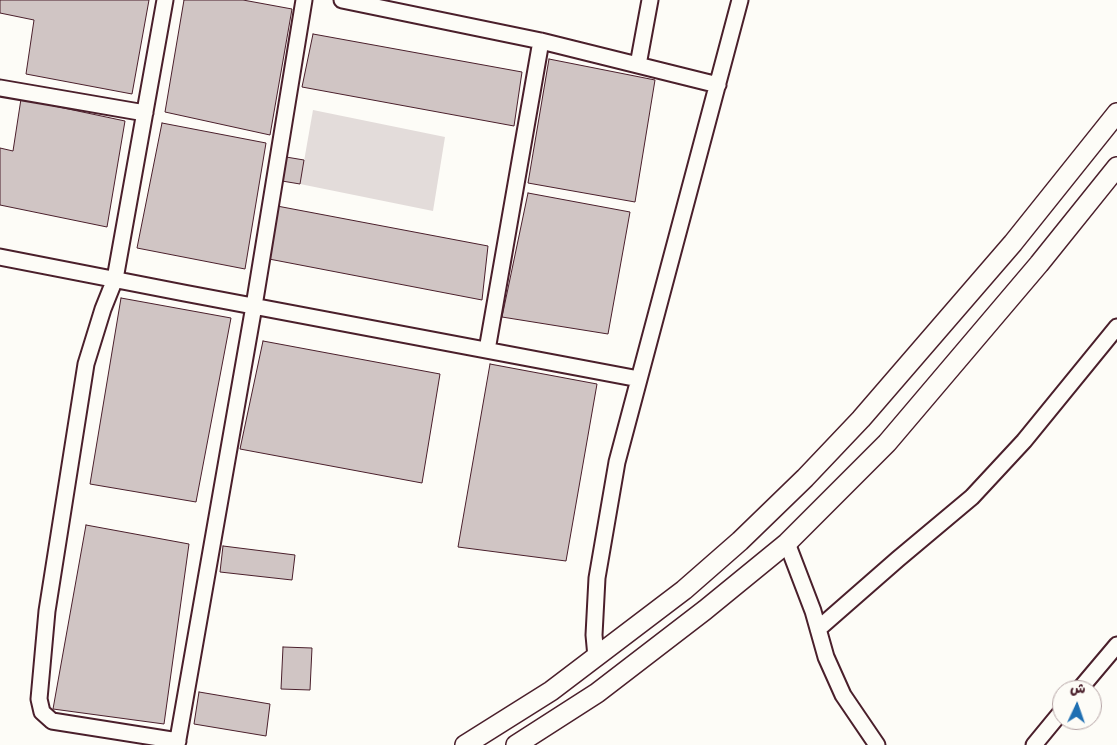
<!DOCTYPE html>
<meta charset="utf-8">
<style>
body{margin:0}
#map{position:relative;width:1117px;height:745px;overflow:hidden;background:#fdfcf7;font-family:"Gochi Hand","Playpen Sans Arabic",sans-serif}
canvas{display:block}
.north{position:absolute;left:1052px;top:680px;width:50px;height:50px;box-sizing:border-box;background:#fdfcf7;border:1px solid #b5a4a5;border-radius:50%;rotate:3deg;font-size:14px;font-weight:700;line-height:20px;text-align:center;color:#4a1f2b}
.north::after{content:'';display:block;margin:auto;width:18px;height:22px;background:#1f6fb2;clip-path:polygon(50% 0,100% 100%,50% 72%,0 100%)}
</style>
<div id="map">
<canvas width="1117" height="745"></canvas>
<div class="north">ش</div>
</div>
<script>
const context = document.querySelector('canvas').getContext('2d');
context.lineJoin = 'round';
function paint(path, color) { context.fillStyle = color; context.fill(path, 'evenodd'); }
const poly = rows => new Path2D(rows.map(r => 'M' + r).join(''));
function stroke(path, color, width, dash) { context.strokeStyle = color; context.lineWidth = width; context.lineCap = dash ? 'butt' : 'round'; context.setLineDash(dash || []); context.stroke(path); }
const green = poly([
 [313,110,445,137,433,211,300,184]
]);
const building = poly([
 [0,0,149,0,132,94,26,74,34,20,0,13,0,0],
 [184,0,243,0,292,9,270,135,165,112,184,0],
 [313,34,522,72,514,126,302,87,313,34],
 [549,59,655,80,635,202,528,183,549,59],
 [21,99,125,121,107,227,0,205,0,148,13,151,21,99],
 [162,123,266,143,245,269,137,248,162,123],
 [286,157,304,160,300,184,282,181,286,157],
 [528,193,630,212,608,334,502,317,528,193],
 [277,206,488,246,482,300,269,259,277,206],
 [121,298,231,318,196,502,90,484,121,298],
 [263,341,440,374,422,483,240,449,263,341],
 [490,364,597,384,566,561,458,547,490,364],
 [86,525,189,544,164,724,53,709,86,525],
 [223,546,295,555,292,580,220,572,223,546],
 [283,647,312,648,310,690,281,689,283,647],
 [199,692,270,704,266,736,194,724,199,692]
]);
const minor = poly([
 [165,0,115,279,103,309,86,364,47,611,39,699,42,712,52,721,178,741],
 [342,0,541,41,718,85],
 [638,65,650,0],
 [0,88,145,113],
 [0,257,184,293,639,379],
 [487,350,541,41],
 [787,543,813,611,826,657,843,695,877,745],
 [818,629,898,559,972,497,1024,441,1117,327],
 [596,657,594,635,597,578,617,462,740,0],
 [1079,690,1117,645],
 [177,745,254,306,304,0],
 [1034,745,1062,711]
]);
const tertiary = poly([
 [465,745,551,691,684,590,740,541,805,478,861,419,1013,243,1117,113],
 [516,745,597,693,705,610,787,543,887,443,1039,264,1117,167]
]);
paint(green, '#e3dcda');
paint(building, '#d0c5c4');
stroke(building, '#4a1f2b', 1);
stroke(minor, '#4a1f2b', 19);
stroke(tertiary, '#4a1f2b', 22);
stroke(minor, '#fdfcf7', 15);
stroke(tertiary, '#fdfcf7', 19);
</script>
